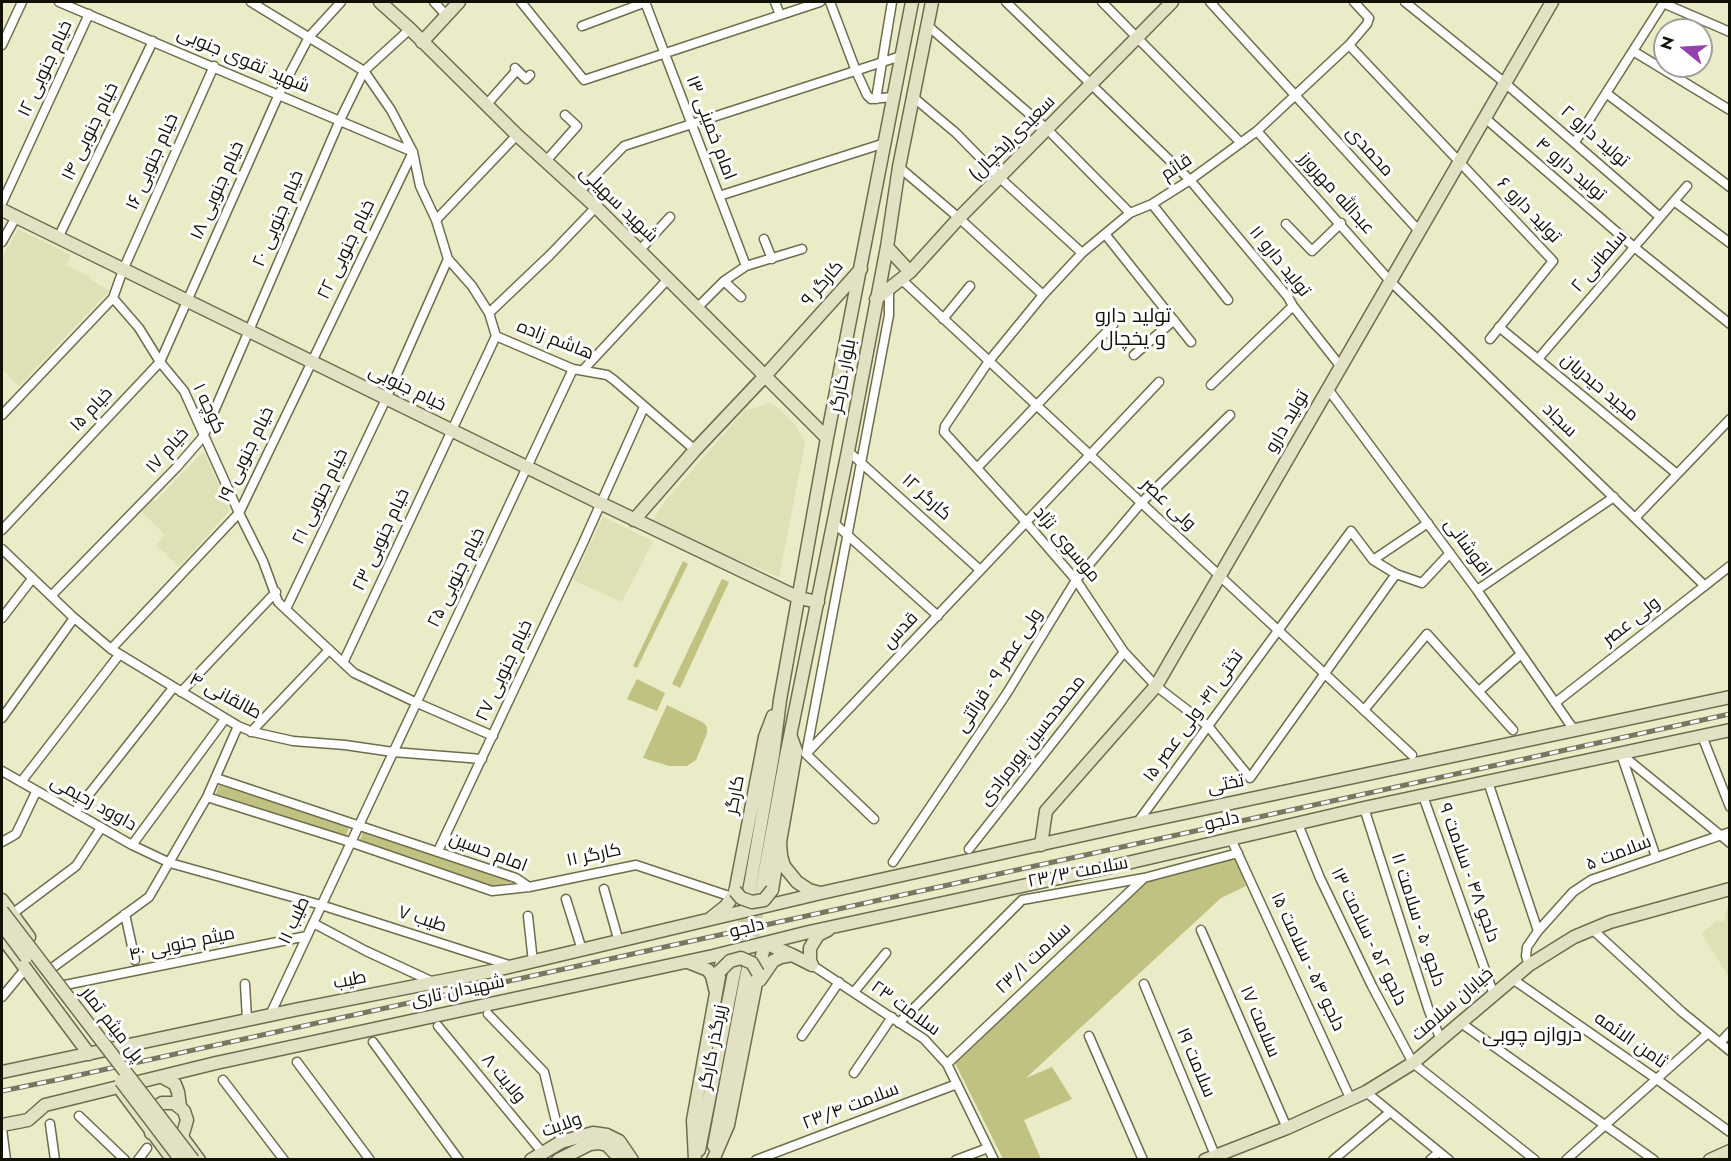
<!DOCTYPE html>
<meta charset="utf-8">
<style>
body{margin:0}
#map{position:relative;width:1731px;height:1161px;overflow:hidden;background:#eaebc7;font-family:Jost,sans-serif}
canvas{display:block}
.frame{position:absolute;inset:0;border:3px solid #111106;pointer-events:none}
.north{position:absolute;left:1653px;top:18px;width:60px;height:60px;box-sizing:border-box;background:#fff;border:2px solid #a0a09b;border-radius:50%;rotate:288deg;font-size:16px;font-weight:700;line-height:24px;text-align:center;color:#111106}
.north::after{content:'';display:block;margin:auto;width:21px;height:27px;background:#9640ad;clip-path:polygon(50% 0,100% 100%,50% 72%,0 100%)}
</style>
<div id="map">
<canvas width="1731" height="1161"></canvas>
<div class="frame"></div>
<div class="north">N</div>
</div>
<script>
const context = document.querySelector('canvas').getContext('2d');
context.lineJoin = 'round';
function paint(path, color) { context.fillStyle = color; context.fill(path, 'evenodd'); }
const poly = rows => new Path2D(rows.map(r => 'M' + r).join(''));
function stroke(path, color, width, dash) { context.strokeStyle = color; context.lineWidth = width; context.lineCap = dash ? 'butt' : 'round'; context.setLineDash(dash || []); context.stroke(path); }
function write(font, color, halo, rows, align = 'center') {
  context.font = font + ' Jost,Cairo,sans-serif'; context.lineWidth = 6; context.setLineDash([]); context.textBaseline = 'middle'; context.strokeStyle = halo; context.fillStyle = color; for (const [text, x, y, turn = 0] of rows) {
    context.save(); context.translate(x, y); context.rotate((+turn || 0) * Math.PI / 180); context.textAlign = isNaN(turn) ? turn : align; if (halo) context.strokeText(text, 0, 0); context.fillText(text, 0, 0); context.restore();
  }
}
const built = poly([
 [18,229,71,255,66,265,92,278,91,280,109,291,19,386,2,370,2,258],
 [770,403,780,409,795,424,805,443,779,577,650,524,666,500,744,411],
 [202,453,205,454,230,510,179,567,156,545,165,535,141,511,152,500,156,501],
 [603,517,653,541,622,602,573,580],
 [1729,906,1730,906,1729,977,1702,934,1716,921,1724,921,1727,907]
]);
const green = poly([
 [683,561,688,564,637,668,633,666],
 [722,579,729,582,680,688,672,684],
 [637,679,665,693,657,711,627,699],
 [667,705,704,723,707,727,707,733,696,760,687,766,669,766,643,758],
 [219,785,349,827,346,836,216,794],
 [363,832,513,882,491,887,359,842],
 [1235,858,1246,886,1221,898,1026,1078,1052,1067,1072,1099,1024,1120,1041,1159,1003,1159,955,1063,1152,877]
]);
const secondaryTunnel = poly([
 [750,954,759,901],
 [737,958,748,901]
]);
const street = poly([
 [59,2,413,152,239,513,111,649],
 [251,2,364,71,391,110,413,152,420,186,436,220,448,259,472,286,489,313,496,336,573,369,607,375,614,380,695,450],
 [434,2,446,15],
 [521,2,584,80,820,2],
 [645,2,746,266],
 [775,2,780,15],
 [830,2,856,71,867,95,871,99,893,97],
 [1006,2,1190,180,1288,297,1293,306,1341,367],
 [1102,2,1241,143],
 [1210,2,1419,231],
 [1354,2,1369,18,1367,24,1349,45,1257,131,1190,180,1152,204,1130,213,1082,253,1043,295,989,361,945,426,944,432,1025,521,1076,580,1124,652,1156,686,1208,726,1250,778,1396,574],
 [1405,2,1505,83,1660,217],
 [1663,3,1730,32],
 [927,25,1048,130,1130,213],
 [582,26,646,2],
 [2,45,22,2],
 [1349,45,1553,261,1490,339],
 [1633,51,1730,110],
 [515,68,526,79,530,75],
 [1606,93,1730,187],
 [913,97,956,133,1000,178,1082,253],
 [876,99,892,2],
 [487,104,517,70],
 [1485,118,1634,247,1730,324],
 [1257,131,1390,281,1705,586],
 [1575,142,1664,2],
 [546,161,577,126,565,115],
 [899,167,959,218,1043,295],
 [579,192,624,146,901,56],
 [719,196,885,143],
 [1674,201,1730,243],
 [2,203,89,14],
 [1152,204,1228,300],
 [436,220,517,135],
 [1286,224,1312,251,1341,223],
 [1105,234,1191,342],
 [58,238,153,41],
 [764,239,772,259],
 [2,242,16,217],
 [639,251,670,217],
 [901,279,1412,755],
 [724,281,741,297],
 [113,298,139,328,160,362,184,391,239,513,263,561,278,602,354,673,415,702,493,736],
 [697,308,724,281,746,266,802,249],
 [489,313,550,255,596,207],
 [943,319,970,286],
 [1499,327,1677,474],
 [1134,355,1174,320],
 [1538,359,1687,186],
 [583,370,668,279],
 [1211,385,1293,306],
 [1328,389,1477,590,1574,730],
 [2,415,113,298,123,270,214,66],
 [848,451,980,570],
 [977,468,1113,325],
 [1635,518,1730,419],
 [834,523,938,616],
 [2,530,160,362,279,94,309,37,341,2],
 [2,549,72,616,111,649,238,726,253,732,293,741,345,745,393,752,482,759],
 [1373,560,1428,523],
 [1477,590,1614,497],
 [51,596,176,468,203,437,340,120,364,71,410,29],
 [286,609,386,399,448,259],
 [2,618,32,579],
 [343,663,496,336],
 [1479,691,1521,654],
 [181,692,276,592],
 [1555,703,1730,566],
 [1364,710,1427,634,1513,730],
 [2,718,74,618],
 [251,732,329,650],
 [1702,736,1730,807],
 [806,754,1159,382],
 [1621,754,1730,843],
 [1621,754,1656,857],
 [2,771,132,845,170,863,321,905,512,966],
 [216,778,516,878,529,887],
 [21,782,119,655],
 [1488,782,1538,931],
 [1423,796,1494,995],
 [207,797,350,842,492,891,529,887,636,865,732,897],
 [1364,808,1429,1011,1441,1040],
 [75,812,173,688],
 [874,819,806,754,889,315,889,289],
 [1137,823,1351,531,1373,560,1396,574,1422,583,1450,553],
 [1298,824,1320,878,1372,986,1413,1063,1535,1160],
 [1231,839,1351,1100],
 [2,842,16,834,36,792],
 [132,845,225,719],
 [969,849,1124,652],
 [438,851,583,543,644,407],
 [893,862,1007,693,1076,580,1141,503,1230,415],
 [604,889,619,942],
 [566,899,582,950],
 [12,914,76,866,101,828],
 [125,914,135,960],
 [528,916,533,962],
 [313,923,366,951,433,982],
 [1592,929,1682,1012,1730,1051],
 [1201,930,1287,1128],
 [812,965,924,1039,947,1064,994,1160],
 [1529,965,1526,956,1527,947,1538,931,1573,892,1591,880,1730,832],
 [52,968,149,897,207,797,238,726],
 [1511,978,1655,1078,1730,1132],
 [245,984,247,1020],
 [1144,984,1215,1155,1219,1159],
 [65,985,307,936],
 [854,992,886,953],
 [2,997,26,968],
 [488,1014,544,1072,561,1142],
 [270,1015,573,369],
 [899,1023,1022,900,1144,878,1238,853],
 [1461,1023,1654,1160],
 [438,1026,542,1152],
 [802,1036,839,982],
 [1089,1036,1143,1160],
 [373,1042,459,1160],
 [1720,1043,1730,1032],
 [297,1062,370,1160],
 [947,1064,1143,879],
 [854,1073,892,1017],
 [223,1080,284,1160],
 [1366,1092,1449,1160],
 [79,1116,125,1160],
 [50,1124,55,1160],
 [2,1129,6,1160],
 [138,1160,147,1148],
 [756,1160,957,1084],
 [956,1160,988,1148],
 [1333,1160,1389,1113],
 [1430,1160,1439,1152],
 [1566,1160,1708,1033]
]);
const secondary = poly([
 [380,2,410,29,517,135,596,207,827,438],
 [422,42,459,2],
 [2,210,600,503,799,598,818,602],
 [887,247,910,272],
 [876,299,910,272,959,218,1172,2],
 [634,520,695,450,764,377,861,269],
 [791,737,796,751,780,842,781,856,784,866,797,882,809,890,820,893],
 [1041,845,1046,811,1156,686,1552,2],
 [772,890,778,853],
 [748,897,773,755,780,700,827,438,912,2],
 [760,898,786,756,848,451,887,247,899,167,932,2],
 [2,900,29,937],
 [711,918,726,906,735,893,765,737,773,716],
 [2,937,89,1054],
 [688,962,708,970,712,976,715,989],
 [812,965,810,961,810,948,818,935,828,930],
 [760,980,773,961,781,957,792,955,812,965],
 [2,1072,294,1010,492,971,821,893,1137,823,1730,697],
 [162,1077,175,1084,178,1092,180,1106],
 [120,1089,173,1160],
 [2,1125,28,1120,45,1105,216,1063,713,956,809,932,1110,867,1364,808,1730,730],
 [151,1133,149,1119,151,1110,162,1103,174,1103,184,1111,187,1120,182,1137,199,1160],
 [714,1146,748,967],
 [699,1150,735,968],
 [531,1160,561,1142,593,1133,607,1135,619,1141,632,1160],
 [558,1160,590,1144,599,1143,607,1145,621,1160],
 [695,1160,693,1120,722,960],
 [713,1160,728,1125,758,973,765,943,792,955],
 [1205,1160,1287,1128,1366,1092,1413,1063,1529,965,1574,937,1610,922,1730,889],
 [1710,1160,1730,1151]
]);
const rail = poly([
 [2,1091,61,1079,1730,714]
]);
const secondaryBridge = poly([
 [735,891,741,898,752,902,764,900,772,890],
 [2,911,193,1160],
 [2,925,26,957],
 [720,971,730,961,741,958,752,963,758,973],
 [121,1081,181,1160]
]);
const streetNames = [
 ["شهید تقوی جنوبی",243,61,23],
 ["خیام جنوبی ۱۲",46,69,-65],
 ["امام خمینی ۱۳",710,128,69],
 ["خیام جنوبی ۱۴",91,132,-64],
 ["تولید دارو ۲",1594,137,41],
 ["سعیدی(یخچال)",1013,139,-45],
 ["محمدی",1369,152,48],
 ["خیام جنوبی ۱۶",153,162,-66],
 ["قائم",1177,168,-34],
 ["تولید دارو ۴",1570,170,41],
 ["خیام جنوبی ۱۸",218,191,-66],
 ["عبدالله مهرورز",1336,194,48],
 ["شهید سهیلی",618,205,44],
 ["تولید دارو ۶",1528,211,46],
 ["خیام جنوبی ۲۰",279,219,-67],
 ["خیام جنوبی ۲۲",347,250,-64],
 ["تولید دارو ۱۱",1279,262,51],
 ["۲ سلطانی",1600,262,-49],
 ["کارگر ۹",823,284,-49],
 ["هاشم زاده",555,341,21],
 ["بلوار کارگر",844,376,-79],
 ["مجید حیدریان",1599,388,40],
 ["خیام جنوبی",407,389,26],
 ["کوچه ۱",208,409,65],
 ["خیام ۱۵",92,410,-47],
 ["سجاد",1559,421,44],
 ["تولید دارو",1288,422,-60],
 ["خیام ۱۷",168,451,-48],
 ["خیام جنوبی ۱۹",247,455,-64],
 ["خیام جنوبی ۲۱",321,497,-64],
 ["کارگر ۱۲",926,498,42],
 ["ولی عصر",1168,505,43],
 ["خیام جنوبی ۲۳",382,540,-65],
 ["موسوی نژاد",1066,545,50],
 ["اقوشانی",1467,548,54],
 ["خیام جنوبی ۲۵",457,578,-64],
 ["ولی عصر",1632,622,-38],
 ["قدس",901,631,-47],
 ["خیام جنوبی ۲۷",505,671,-65],
 ["ولی عصر ۹ - قرائتی",1000,671,-57],
 ["طالقانی ۴",225,697,28],
 ["تختی ۴۱- ولی عصر ۱۵",1194,717,-54],
 ["محمدحسین پورمرادی",1033,741,-52],
 ["تختی",1226,785,-12],
 ["کارگر",736,795,-79],
 ["داوود رحیمی",93,804,29],
 ["دلجو",1222,822,-13],
 ["امام حسین",488,853,21],
 ["سلامت ۵",1619,854,-21],
 ["کارگر ۱۱",594,856,-12],
 ["سلامت ۲۳/۳",1078,873,-11],
 ["دلجو ۴۸ - سلامت ۹",1468,873,70],
 ["طیب ۷",422,920,18],
 ["دلجو ۵۰ - سلامت ۱۱",1417,920,72],
 ["طیب ۱۱",295,921,-65],
 ["دلجو",747,929,-14],
 ["دلجو ۵۲ - سلامت ۱۳",1368,937,64],
 ["میثم جنوبی ۴۰",182,945,-12],
 ["سلامت ۲۳/۱",1034,959,-43],
 ["دلجو ۵۴ - سلامت ۱۵",1307,962,65],
 ["طیب",350,981,-11],
 ["شهیدان تاری",458,992,-12],
 ["خیابان سلامت",1453,1005,-41],
 ["سلامت ۲۳",905,1009,36],
 ["سلامت ۱۷",1259,1022,67],
 ["پل میثم تمار",111,1025,52],
 ["ثامن الائمه",1630,1041,35],
 ["زیرگذر کارگر",714,1047,-79],
 ["سلامت ۱۹",1195,1063,67],
 ["ولایت ۸",503,1079,50],
 ["سلامت ۲۳/۴",851,1107,-21],
 ["ولایت",562,1126,-20]
];
const neighbourhoodNames = [
 ["تولید دارو",1133,317],
 ["و یخچال",1133,340],
 ["دروازه چوبی",1532,1036]
];
paint(built, '#dfe0b5');
paint(green, '#c1c181');
stroke(secondaryTunnel, '#c9caaa', 12, [12, 6]);
stroke(street, '#6d6d4e', 11);
stroke(secondary, '#6d6d4e', 15);
stroke(street, '#fff', 8);
stroke(secondary, '#e2e1c4', 12);
stroke(rail, '#777861', 5);
stroke(rail, '#fff', 3, [9]);
stroke(secondaryBridge, '#6d6d4e', 15, []);
stroke(secondaryBridge, '#e2e1c4', 12);
write('18px', '#111106', '#fff', streetNames);
write('20px', '#111106', '#fff', neighbourhoodNames);
</script>
